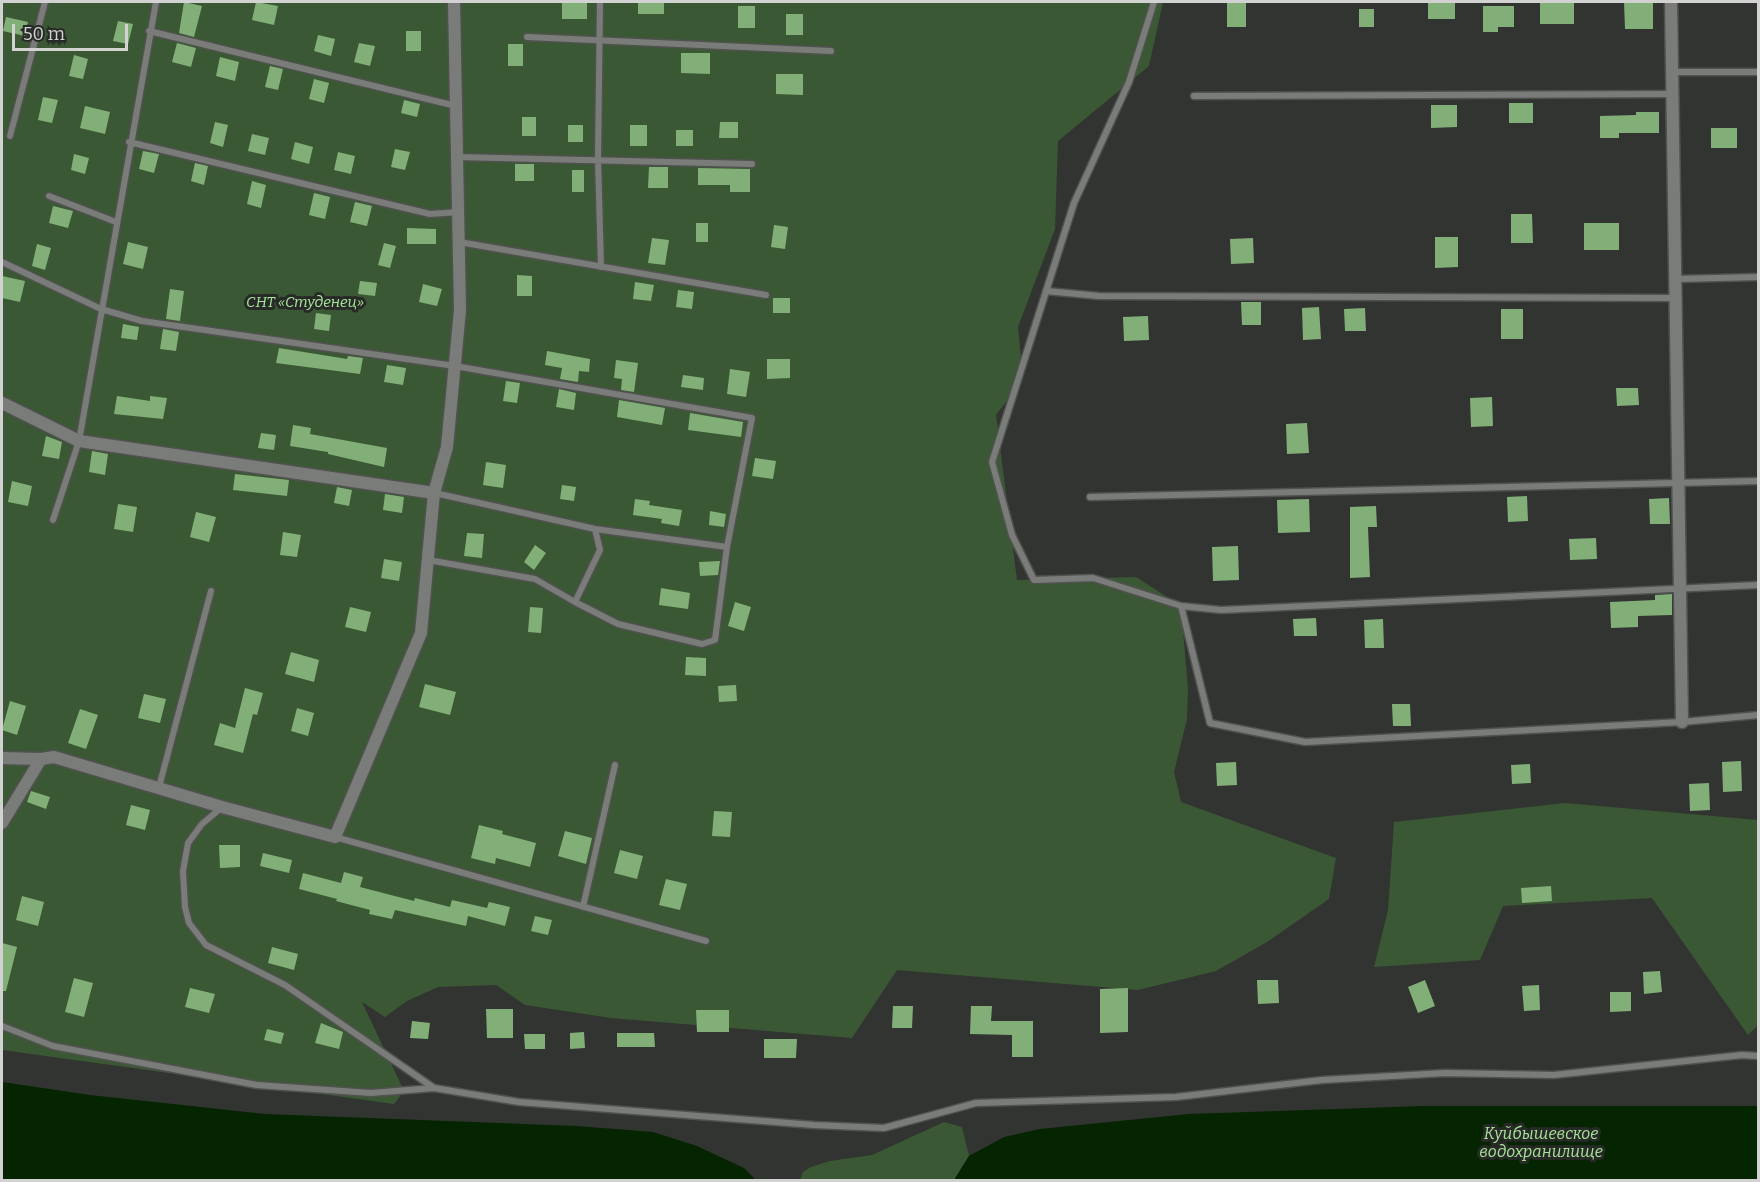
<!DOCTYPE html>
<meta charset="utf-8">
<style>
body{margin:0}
#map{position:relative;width:1760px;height:1182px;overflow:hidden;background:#323432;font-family:Bitter,serif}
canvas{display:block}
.frame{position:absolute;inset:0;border:3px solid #d1d2d1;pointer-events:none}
.scale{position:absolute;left:12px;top:24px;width:116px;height:27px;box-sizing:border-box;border:3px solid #d1d2d1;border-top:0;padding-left:8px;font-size:18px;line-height:21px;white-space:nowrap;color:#d1d2d1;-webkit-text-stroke:4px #282a28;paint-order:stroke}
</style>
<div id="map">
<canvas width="1760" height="1182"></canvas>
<div class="frame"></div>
<div class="scale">50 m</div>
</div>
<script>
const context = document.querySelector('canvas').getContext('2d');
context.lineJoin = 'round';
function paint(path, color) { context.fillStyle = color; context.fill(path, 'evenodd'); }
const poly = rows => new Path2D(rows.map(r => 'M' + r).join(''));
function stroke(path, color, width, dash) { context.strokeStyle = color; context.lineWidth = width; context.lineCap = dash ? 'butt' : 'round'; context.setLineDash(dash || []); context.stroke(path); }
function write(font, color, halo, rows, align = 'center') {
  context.font = font + ' Bitter,serif'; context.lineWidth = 6; context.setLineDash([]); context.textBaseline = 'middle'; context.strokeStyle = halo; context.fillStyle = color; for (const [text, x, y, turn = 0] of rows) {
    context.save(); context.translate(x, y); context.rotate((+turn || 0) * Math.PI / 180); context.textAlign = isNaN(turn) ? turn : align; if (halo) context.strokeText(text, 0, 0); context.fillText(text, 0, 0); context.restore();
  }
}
const green = poly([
 [2,2,1163,2,1149,66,1058,141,1055,229,1018,327,1023,380,996,415,1017,580,1136,577,1181,606,1188,689,1187,719,1174,772,1181,802,1336,858,1329,899,1267,942,1216,971,1138,990,897,970,852,1038,611,1018,525,1005,496,985,438,987,407,1001,385,1017,362,1002,404,1091,394,1104,2,1050],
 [1565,803,1758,820,1758,1025,1748,1035,1652,898,1503,906,1480,960,1374,967,1388,910,1394,822],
 [944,1122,962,1127,969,1156,954,1180,800,1180,803,1172,811,1167,830,1161,872,1155]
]);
const water = poly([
 [2,1082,90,1095,265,1114,577,1126,653,1132,697,1146,744,1168,756,1180,2,1180],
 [1424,1106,1758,1106,1758,1180,954,1180,969,1156,1004,1137,1040,1129,1189,1114]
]);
const building = poly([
 [184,2,202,6,194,37,179,33],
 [256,2,278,6,274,25,252,20],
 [562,2,587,2,587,19,562,19],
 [638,2,664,2,664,14,638,14],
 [1428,2,1455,2,1455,19,1428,19],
 [1540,2,1574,2,1574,24,1540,24],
 [1624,2,1653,2,1653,29,1625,29],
 [1227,3,1246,3,1246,27,1227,27],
 [738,6,755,6,755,28,738,28],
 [1483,6,1514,6,1514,27,1498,27,1498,32,1483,32],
 [1359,9,1374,9,1374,27,1359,27],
 [786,14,803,14,803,35,786,35],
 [6,17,28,22,25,36,3,31],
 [118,21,133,24,128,44,113,41],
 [406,31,421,31,421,51,406,51],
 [318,35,335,39,331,56,314,51],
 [177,43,196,48,191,67,172,62],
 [359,43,375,46,370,66,354,62],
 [508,44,523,44,523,66,508,66],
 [681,53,710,53,710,74,681,73],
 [74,55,88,59,83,79,69,76],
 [220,57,239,62,235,81,216,76],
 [270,66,283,69,278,90,265,87],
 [776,74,803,74,803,95,776,94],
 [314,79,329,83,324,103,309,99],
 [43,97,58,100,52,123,38,120],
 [404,100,420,104,417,117,401,113],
 [1509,103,1533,103,1533,123,1509,123],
 [1431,105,1457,105,1457,127,1431,128],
 [85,106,110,112,105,134,80,128],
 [1636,112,1659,112,1659,133,1619,133,1619,138,1600,138,1600,116,1636,115],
 [522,117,536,117,536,136,522,136],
 [215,122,228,125,223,147,210,143],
 [720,122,738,122,738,138,719,138],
 [568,125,583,125,583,142,568,142],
 [630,125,647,125,647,146,630,146],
 [1711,128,1737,128,1737,148,1711,148],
 [676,130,693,130,693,146,676,146],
 [252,134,269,138,265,155,248,151],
 [295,142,313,147,309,164,291,159],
 [395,149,410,152,405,170,391,167],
 [143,151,159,154,154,173,139,169],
 [338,152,355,156,351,174,334,170],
 [74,154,89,158,85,174,71,170],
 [195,163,208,166,204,185,191,181],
 [515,164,534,164,534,181,515,181],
 [649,167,668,167,668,188,648,188],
 [698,168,750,169,750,192,730,192,730,185,698,185],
 [572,170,584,170,584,192,572,192],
 [252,181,266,185,261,208,247,204],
 [314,193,330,197,325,219,309,215],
 [355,202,372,206,367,226,350,222],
 [53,206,73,211,68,228,49,223],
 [1511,214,1532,214,1533,243,1511,243],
 [696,223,708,223,708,242,696,242],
 [1584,223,1619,223,1619,250,1584,250],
 [774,225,788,227,785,249,771,247],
 [407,228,436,229,436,244,407,244],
 [1435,237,1458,237,1458,267,1435,268],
 [652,238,669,240,665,265,648,263],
 [1253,238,1254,263,1231,264,1230,239],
 [128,242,148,247,143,269,123,264],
 [384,243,396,246,390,268,378,265],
 [37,244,51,248,45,270,32,266],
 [517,275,532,276,532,296,517,296],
 [2,276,25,281,20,302,2,298],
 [360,281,377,283,375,296,358,294],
 [635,282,654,285,651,301,633,299],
 [423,284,442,289,437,306,419,302],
 [170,289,184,291,180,321,166,319],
 [678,290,694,292,692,309,676,307],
 [773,298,790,298,790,313,773,313],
 [1241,302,1261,302,1261,325,1242,325],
 [1319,307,1321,339,1303,340,1302,308],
 [1365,308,1366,331,1345,331,1344,309],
 [1501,309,1523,309,1523,339,1501,339],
 [316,313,331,315,329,331,314,329],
 [1148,316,1149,340,1124,341,1123,317],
 [123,324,139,327,137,340,121,338],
 [163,329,179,332,176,351,160,349],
 [279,348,347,359,348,356,363,358,360,374,276,363],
 [547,351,590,359,589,372,579,371,578,382,560,379,562,368,545,365],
 [767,359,790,359,790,378,767,379],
 [616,360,638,363,634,392,621,390,622,379,614,378],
 [387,365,406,368,403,385,384,382],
 [730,369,750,372,746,397,727,394],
 [683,375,704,378,703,390,681,387],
 [506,381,520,383,517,403,503,401],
 [1616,388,1638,388,1639,405,1617,406],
 [559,389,576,393,574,410,556,407],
 [117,396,150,401,150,396,167,398,163,419,114,414],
 [1492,397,1493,426,1471,427,1470,398],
 [619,400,665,408,662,425,617,417],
 [690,413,743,422,741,437,688,430],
 [1307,423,1309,453,1287,454,1286,424],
 [293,425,311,428,310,434,387,448,384,467,328,454,328,452,290,446],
 [261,433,276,435,274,450,258,448],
 [46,436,62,442,59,459,42,456],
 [92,451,108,454,105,475,89,472],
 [755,458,776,461,773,479,752,476],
 [486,462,506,465,503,488,483,485],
 [235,474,289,480,287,496,233,490],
 [12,481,32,486,28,506,8,502],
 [562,485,576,487,574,501,560,499],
 [337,487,352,490,349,506,334,503],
 [385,494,404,497,402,513,383,510],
 [1527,496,1528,521,1508,522,1507,497],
 [1669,498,1670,524,1650,524,1649,499],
 [635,499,650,501,649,505,682,510,679,526,661,523,662,519,633,515],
 [1309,499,1310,532,1278,533,1277,500],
 [118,504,137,507,133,532,114,529],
 [1376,506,1377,527,1368,527,1370,577,1350,578,1350,507],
 [710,511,726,514,724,527,709,525],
 [196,512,216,517,209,542,190,537],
 [283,532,301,535,297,557,280,555],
 [467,533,484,534,482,558,464,556],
 [1596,538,1597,559,1570,560,1569,539],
 [535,545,546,553,534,570,524,562],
 [1238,546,1239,580,1213,581,1212,547],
 [384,559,402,562,399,581,381,578],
 [720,561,718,575,700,576,699,562],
 [661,588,690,593,688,609,659,605],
 [1672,594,1672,615,1638,616,1638,627,1611,628,1610,602,1655,600,1655,595],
 [735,602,751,607,744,631,728,626],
 [350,607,371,612,366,632,345,627],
 [530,607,543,608,541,633,528,632],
 [1316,618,1317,636,1294,636,1293,619],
 [1383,619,1384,648,1365,648,1364,620],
 [291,652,319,660,314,682,285,674],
 [686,657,706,658,706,676,685,675],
 [425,684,456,692,450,715,419,707],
 [736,685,737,701,719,702,718,686],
 [245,688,263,693,257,715,253,714,243,753,214,745,220,723,235,728],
 [144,694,166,699,160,723,138,718],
 [10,701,26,706,17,735,2,730],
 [1392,704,1410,704,1411,726,1393,726],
 [297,708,314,713,308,736,291,731],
 [80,709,98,715,86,749,68,743],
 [1741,761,1742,791,1723,792,1722,762],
 [1236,762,1237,785,1217,786,1216,763],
 [1530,764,1531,783,1512,784,1511,765],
 [1709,783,1710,810,1690,811,1689,784],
 [31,791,50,797,46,809,27,802],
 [131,805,150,810,145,830,126,825],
 [714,811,732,812,730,837,712,836],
 [479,825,503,831,502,834,536,843,530,867,496,858,495,864,471,858],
 [565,831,592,838,586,864,558,856],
 [219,845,240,845,240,867,220,868],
 [620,850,643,856,637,879,614,873],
 [263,853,292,860,289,873,260,866],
 [344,872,363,877,360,887,414,901,415,898,450,907,452,900,487,908,489,902,510,907,505,926,468,916,466,926,395,910,392,919,369,914,370,910,336,901,337,899,299,889,303,873,341,883],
 [666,879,687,884,680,910,659,905],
 [1551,886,1552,901,1522,903,1521,888],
 [22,896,44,902,38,926,16,920],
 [535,916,552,920,548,935,531,931],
 [2,943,17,947,6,991,2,991],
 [272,947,298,954,294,970,268,963],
 [1660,971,1662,992,1644,994,1643,972],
 [74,978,93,983,84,1017,65,1012],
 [1257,980,1278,980,1279,1003,1258,1004],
 [1425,980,1435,1006,1418,1013,1408,987],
 [1539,985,1540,1010,1524,1011,1522,986],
 [190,988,215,994,209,1013,185,1007],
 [1128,988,1128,1032,1100,1033,1100,989],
 [1610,992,1631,992,1631,1011,1610,1012],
 [893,1006,913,1006,912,1028,892,1028],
 [971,1006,992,1006,991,1021,1033,1021,1033,1057,1012,1057,1012,1035,970,1034],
 [486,1009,513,1009,513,1038,487,1038],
 [696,1010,729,1010,729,1032,697,1032],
 [412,1021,430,1023,428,1039,410,1038],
 [321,1023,343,1032,339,1049,315,1043],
 [267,1029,284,1033,281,1044,264,1040],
 [584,1032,585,1048,570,1049,570,1033],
 [617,1033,654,1033,655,1047,617,1047],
 [524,1034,545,1034,545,1049,525,1049],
 [764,1039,797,1039,796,1058,764,1058]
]);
const service = poly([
 [600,2,598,159,601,267],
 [1154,2,1129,82,1074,203,992,462,1012,535,1034,580,1093,578,1181,606,1210,723,1305,742,1682,722,1758,715],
 [149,31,456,106],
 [527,37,831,51],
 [1672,72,1758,72],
 [1194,96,1672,94],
 [10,136,45,2],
 [129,142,430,214,459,212],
 [457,157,752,164],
 [49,196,116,222],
 [459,242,766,295],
 [2,262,101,309,142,321,455,366,752,418,727,547,595,529,435,493],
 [1675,279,1758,277],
 [1046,291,1099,296,1675,298],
 [1090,497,1758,481],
 [53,520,79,441,156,2],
 [595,529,600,550,575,602,618,624,702,644,715,640,727,547],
 [428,560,535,579,575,602],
 [1181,606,1221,610,1758,585],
 [159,787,211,591],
 [221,808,202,824,188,843,183,871,185,907,189,923,206,945,285,985,434,1088],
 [335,837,706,941],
 [583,907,615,765],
 [2,1026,53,1046,257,1085,371,1093,434,1088,519,1102,814,1125,884,1128,976,1103,1176,1097,1322,1080,1445,1073,1554,1075,1742,1055,1758,1056]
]);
const minor = poly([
 [1671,2,1682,722],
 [2,403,79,441,434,493,447,447,460,310,454,2],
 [2,758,41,759],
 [2,823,41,759,54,757,222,807,335,837,421,633,434,493]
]);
const parkNames = [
 ["СНТ «Студенец»",305,303]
];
const waterNames = [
 ["Куйбышевское",1541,1135],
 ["водохранилище",1541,1153]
];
paint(green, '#3a5833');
paint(water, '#052400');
paint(building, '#82af78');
stroke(service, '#515250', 9);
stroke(minor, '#515250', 15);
stroke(service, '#7a7c7a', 6);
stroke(minor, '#7a7c7a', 12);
write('italic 15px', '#a8e799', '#282a28', parkNames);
write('italic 16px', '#a6e597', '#282a28', waterNames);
</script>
